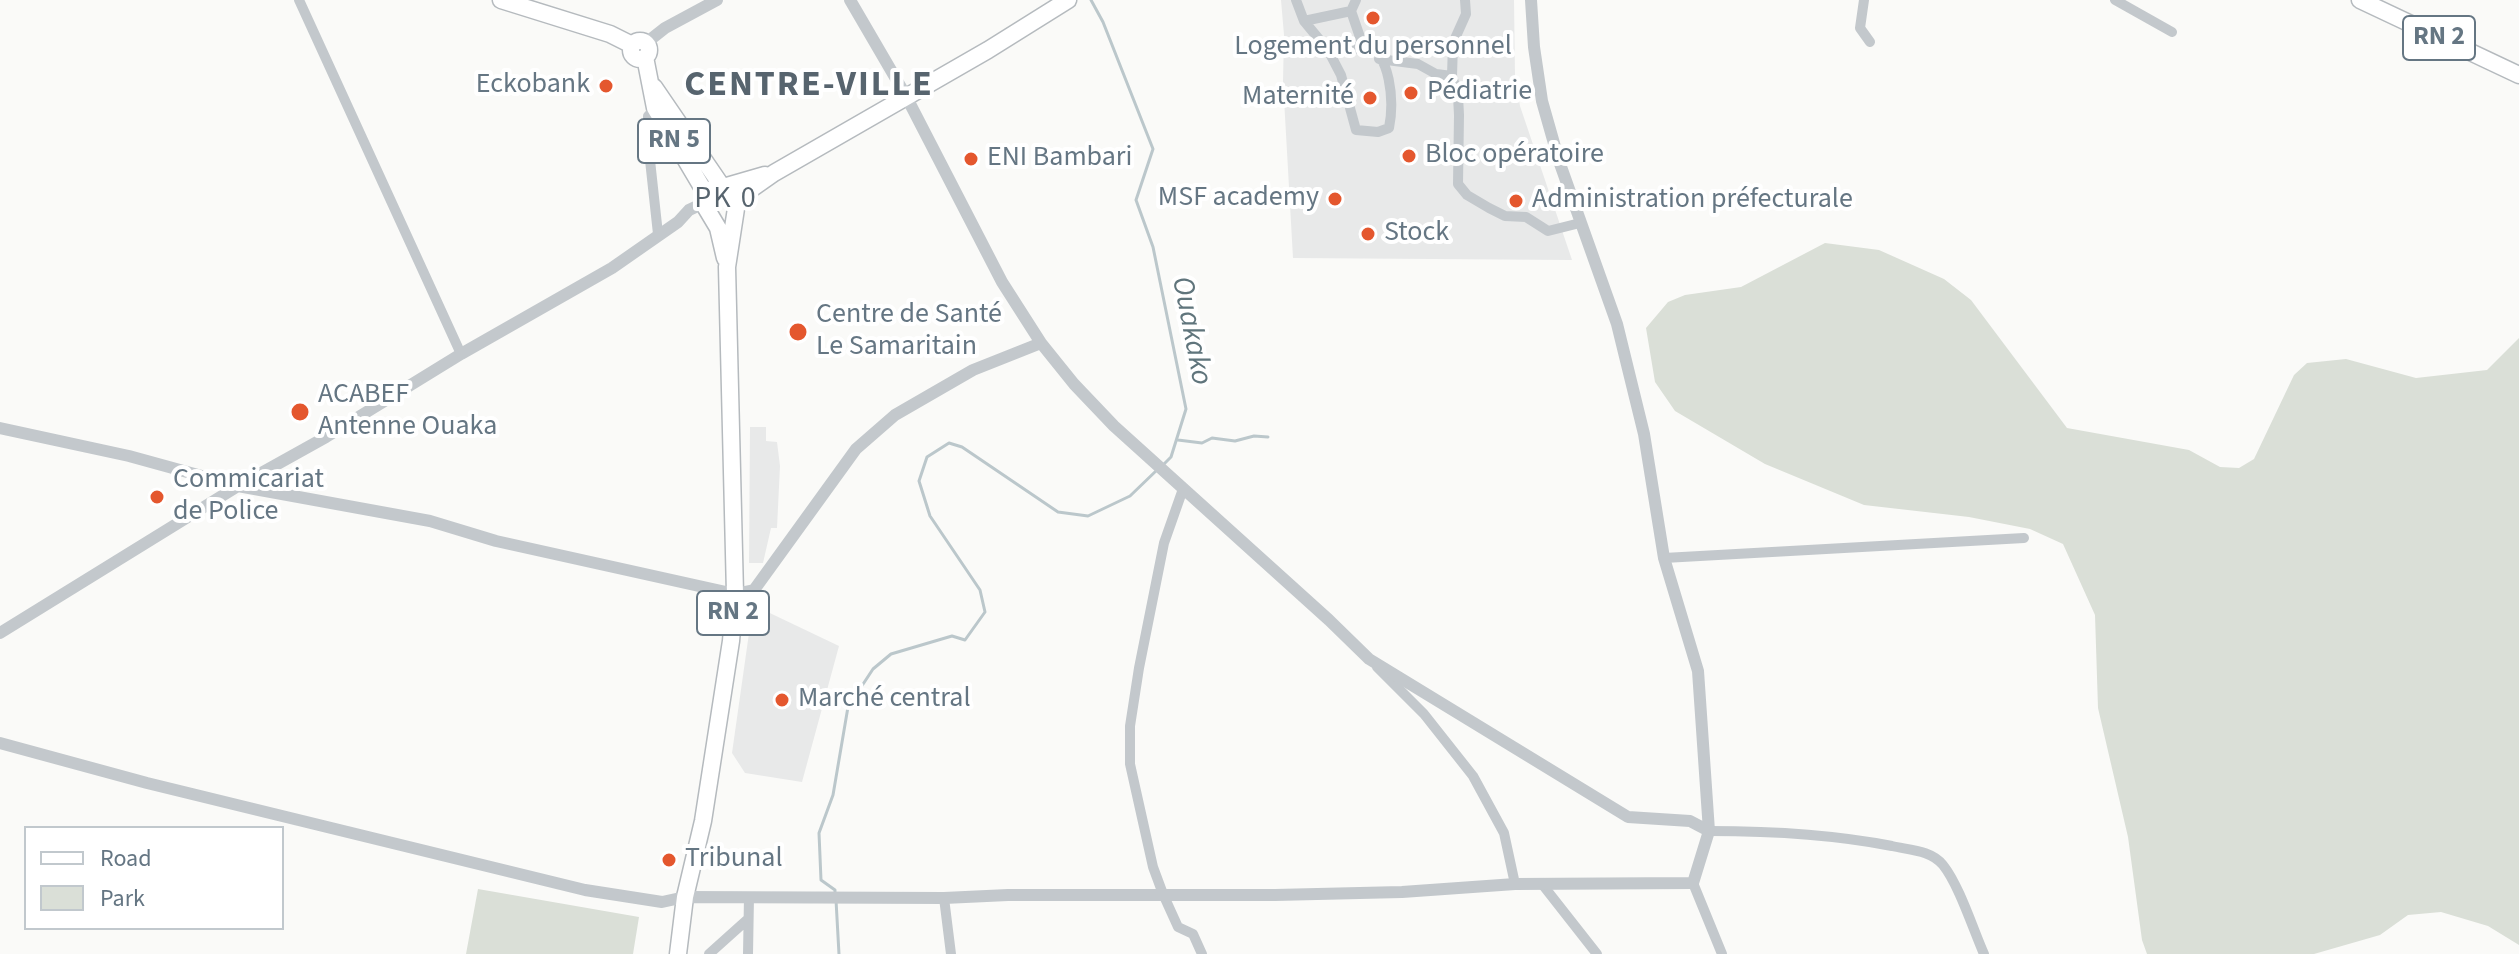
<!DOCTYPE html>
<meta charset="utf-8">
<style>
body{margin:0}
#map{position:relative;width:2519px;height:954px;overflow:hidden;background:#fafaf8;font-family:"Source Sans 3",sans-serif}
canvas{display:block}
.legend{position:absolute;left:24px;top:826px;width:260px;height:104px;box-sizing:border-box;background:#fff;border:2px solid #c1c8cd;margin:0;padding:10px 14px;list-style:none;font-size:24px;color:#657683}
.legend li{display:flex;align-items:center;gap:16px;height:40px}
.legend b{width:40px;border:2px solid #c1c8cd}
</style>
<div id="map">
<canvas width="2519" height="954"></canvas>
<ul class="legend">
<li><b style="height:10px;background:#fff"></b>Road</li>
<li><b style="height:22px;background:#dadfd7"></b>Park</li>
</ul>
</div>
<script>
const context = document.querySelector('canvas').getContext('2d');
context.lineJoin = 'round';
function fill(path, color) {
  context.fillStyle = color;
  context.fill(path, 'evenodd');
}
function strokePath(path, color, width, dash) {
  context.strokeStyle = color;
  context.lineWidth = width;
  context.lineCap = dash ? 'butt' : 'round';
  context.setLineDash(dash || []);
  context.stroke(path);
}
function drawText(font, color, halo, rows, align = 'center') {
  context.font = font + ' "Source Sans 3",sans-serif';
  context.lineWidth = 8;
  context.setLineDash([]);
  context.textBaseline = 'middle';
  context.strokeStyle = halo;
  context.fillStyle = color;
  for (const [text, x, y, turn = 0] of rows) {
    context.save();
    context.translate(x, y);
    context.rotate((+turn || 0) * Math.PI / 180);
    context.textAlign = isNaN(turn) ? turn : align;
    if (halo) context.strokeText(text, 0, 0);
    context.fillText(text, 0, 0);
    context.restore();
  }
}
const built = new Path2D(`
 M1281,0H1514L1515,76L1520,106L1572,260L1293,258L1283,81L1284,35Z
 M750,427H766V441L777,442L780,466L777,528H771L763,563H749Z
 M753,605L839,646L802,782L745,773L732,753Z`);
const green = new Path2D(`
 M1825,243L1879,250L1944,279L1971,300L2067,428L2189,450L2220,467L2239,468L2254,459L2294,375L2307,363L2346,359L2416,378L2487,370L2519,338V945L2488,926L2441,912L2408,915L2380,935L2314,954H2147L2142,940L2128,837L2098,708L2095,615L2063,544L2030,529L1969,517L1864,505L1765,464L1675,411L1655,382L1646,328L1668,302L1685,295L1741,287Z
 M478,889L639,917L633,954H466Z`);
const stream = new Path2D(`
 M1091,0L1103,22L1153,149L1136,200L1153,247L1186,409L1171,457L1163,465
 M1178,440L1202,443L1212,438L1235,441L1254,436L1268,437
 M835,893V890L821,880L819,833L833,795L848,707L873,669L891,654L952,636L965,640L985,612L980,590L930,516L919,481L927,457L949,443L962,447L1058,512L1088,516L1130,496L1157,470
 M836,900L839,954`);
const minor = new Path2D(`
 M299,0L461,354
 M1296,0L1304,21L1328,50L1341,75L1356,130L1378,132L1389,128C1394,103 1392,51 1362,43
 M1864,0L1860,28L1870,42
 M2115,0L2172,32
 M1304,21L1351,11L1356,0
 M1328,50H1353L1362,43L1351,11
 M1379,59L1418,64L1436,74L1452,76L1453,43L1466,14L1465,0
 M1452,76L1458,96L1459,115L1458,184L1467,195L1489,208L1505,216L1526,217L1548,231L1580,223
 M658,234L649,151L648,116L659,105
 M1183,489L1164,543L1139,668L1130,726V764L1153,867L1163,894L1178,927L1193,934L1202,954
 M1664,558L2024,538
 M1377,667L1424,714L1473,776L1504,833L1515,884
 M1709,831C1772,831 1831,834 1892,846C1909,850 1931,850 1943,865C1959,885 1973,929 1984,954
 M1693,883L1722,954
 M1542,884L1597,954
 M944,898L951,954
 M709,954L748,919
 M748,954L749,897`);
const tertiary = new Path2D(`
 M850,0L906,96L1002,282L1041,343L1074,384L1114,426L1329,620L1369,659L1628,817L1690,821L1709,831
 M646,43L665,28L717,0
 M0,428L129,456L238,486L430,521L496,541L735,594L754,590L856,449L895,415L973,370L1041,343
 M0,633L238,486L326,437L461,354L612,268L678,222L689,210L704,203
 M0,743L147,783L585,890L662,902L685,897L944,898L1008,895H1275L1402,892L1515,884L1693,883L1709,831L1698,671L1664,558L1644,434L1617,324L1559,161L1542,101L1534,47L1531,0`);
const primary = new Path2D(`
 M501,0L610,34L632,45
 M2360,0L2519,75
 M631 50a9 9 0 1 1 18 0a9 9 0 1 1-18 0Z
 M645,57L655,108L706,194
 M654,87L721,185
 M737,199L774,173L988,50L1068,0
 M725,258L718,228L706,208V194L716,186H727L765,175
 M678,954L685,897L703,821L731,641L735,594L727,267L737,202L734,191L727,186`);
const markers = [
 [1373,18,8,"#e4572e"],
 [606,86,8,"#e4572e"],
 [1411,93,8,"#e4572e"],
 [1370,98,8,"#e4572e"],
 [1409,156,8,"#e4572e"],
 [971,159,8,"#e4572e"],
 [1335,199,8,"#e4572e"],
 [1516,201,8,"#e4572e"],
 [1368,234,8,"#e4572e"],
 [798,332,10,"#e4572e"],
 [300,412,10,"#e4572e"],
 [157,497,8,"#e4572e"],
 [782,700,8,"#e4572e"],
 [669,860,8,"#e4572e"]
];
const shields = [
 [2439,38,72],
 [674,141,72],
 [733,613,72]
];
const shieldNames = [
 ["RN 2",2439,38],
 ["RN 5",674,141],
 ["RN 2",733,613]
];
const poiNames = [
 ["Logement du personnel",1373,48,"center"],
 ["Eckobank",590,86,"right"],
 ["Pédiatrie",1427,93],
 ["Maternité",1354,98,"right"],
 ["Bloc opératoire",1425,156],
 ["ENI Bambari",987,159],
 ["MSF academy",1319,199,"right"],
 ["Administration préfecturale",1532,201],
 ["Stock",1384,234],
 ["Centre de Santé",816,316],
 ["Le Samaritain",816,348],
 ["ACABEF",318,396],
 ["Antenne Ouaka",318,428],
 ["Commicariat",173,481],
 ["de Police",173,513],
 ["Marché central",798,700],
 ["Tribunal",685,860]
];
const neighbourhoodNames = [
 ["PK 0",726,200]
];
const waterNames = [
 ["Ouakako",1190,331,79]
];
const districtNames = [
 ["CENTRE-VILLE",809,87]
];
fill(built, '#e8e9e9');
fill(green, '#dadfd7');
strokePath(stream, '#bbc7cb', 3);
strokePath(primary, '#b5babe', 19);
strokePath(minor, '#c3c8cc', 10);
strokePath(tertiary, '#c3c8cc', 12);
strokePath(primary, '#fff', 16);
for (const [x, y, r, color] of markers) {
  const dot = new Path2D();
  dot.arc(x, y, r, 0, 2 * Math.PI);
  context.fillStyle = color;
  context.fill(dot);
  strokePath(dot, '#fff', 3);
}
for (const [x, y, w] of shields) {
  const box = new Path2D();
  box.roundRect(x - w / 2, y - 22, w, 44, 6);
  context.fillStyle = '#fff';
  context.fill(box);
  strokePath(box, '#657683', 2);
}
drawText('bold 26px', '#657683', null, shieldNames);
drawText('28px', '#657683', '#fff', poiNames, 'left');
context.letterSpacing = '2px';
drawText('30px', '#57646e', '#fff', neighbourhoodNames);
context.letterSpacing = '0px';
drawText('italic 30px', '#60757c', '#fff', waterNames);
context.letterSpacing = '2px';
drawText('bold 36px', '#57646e', '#fff', districtNames);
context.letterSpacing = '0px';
</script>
